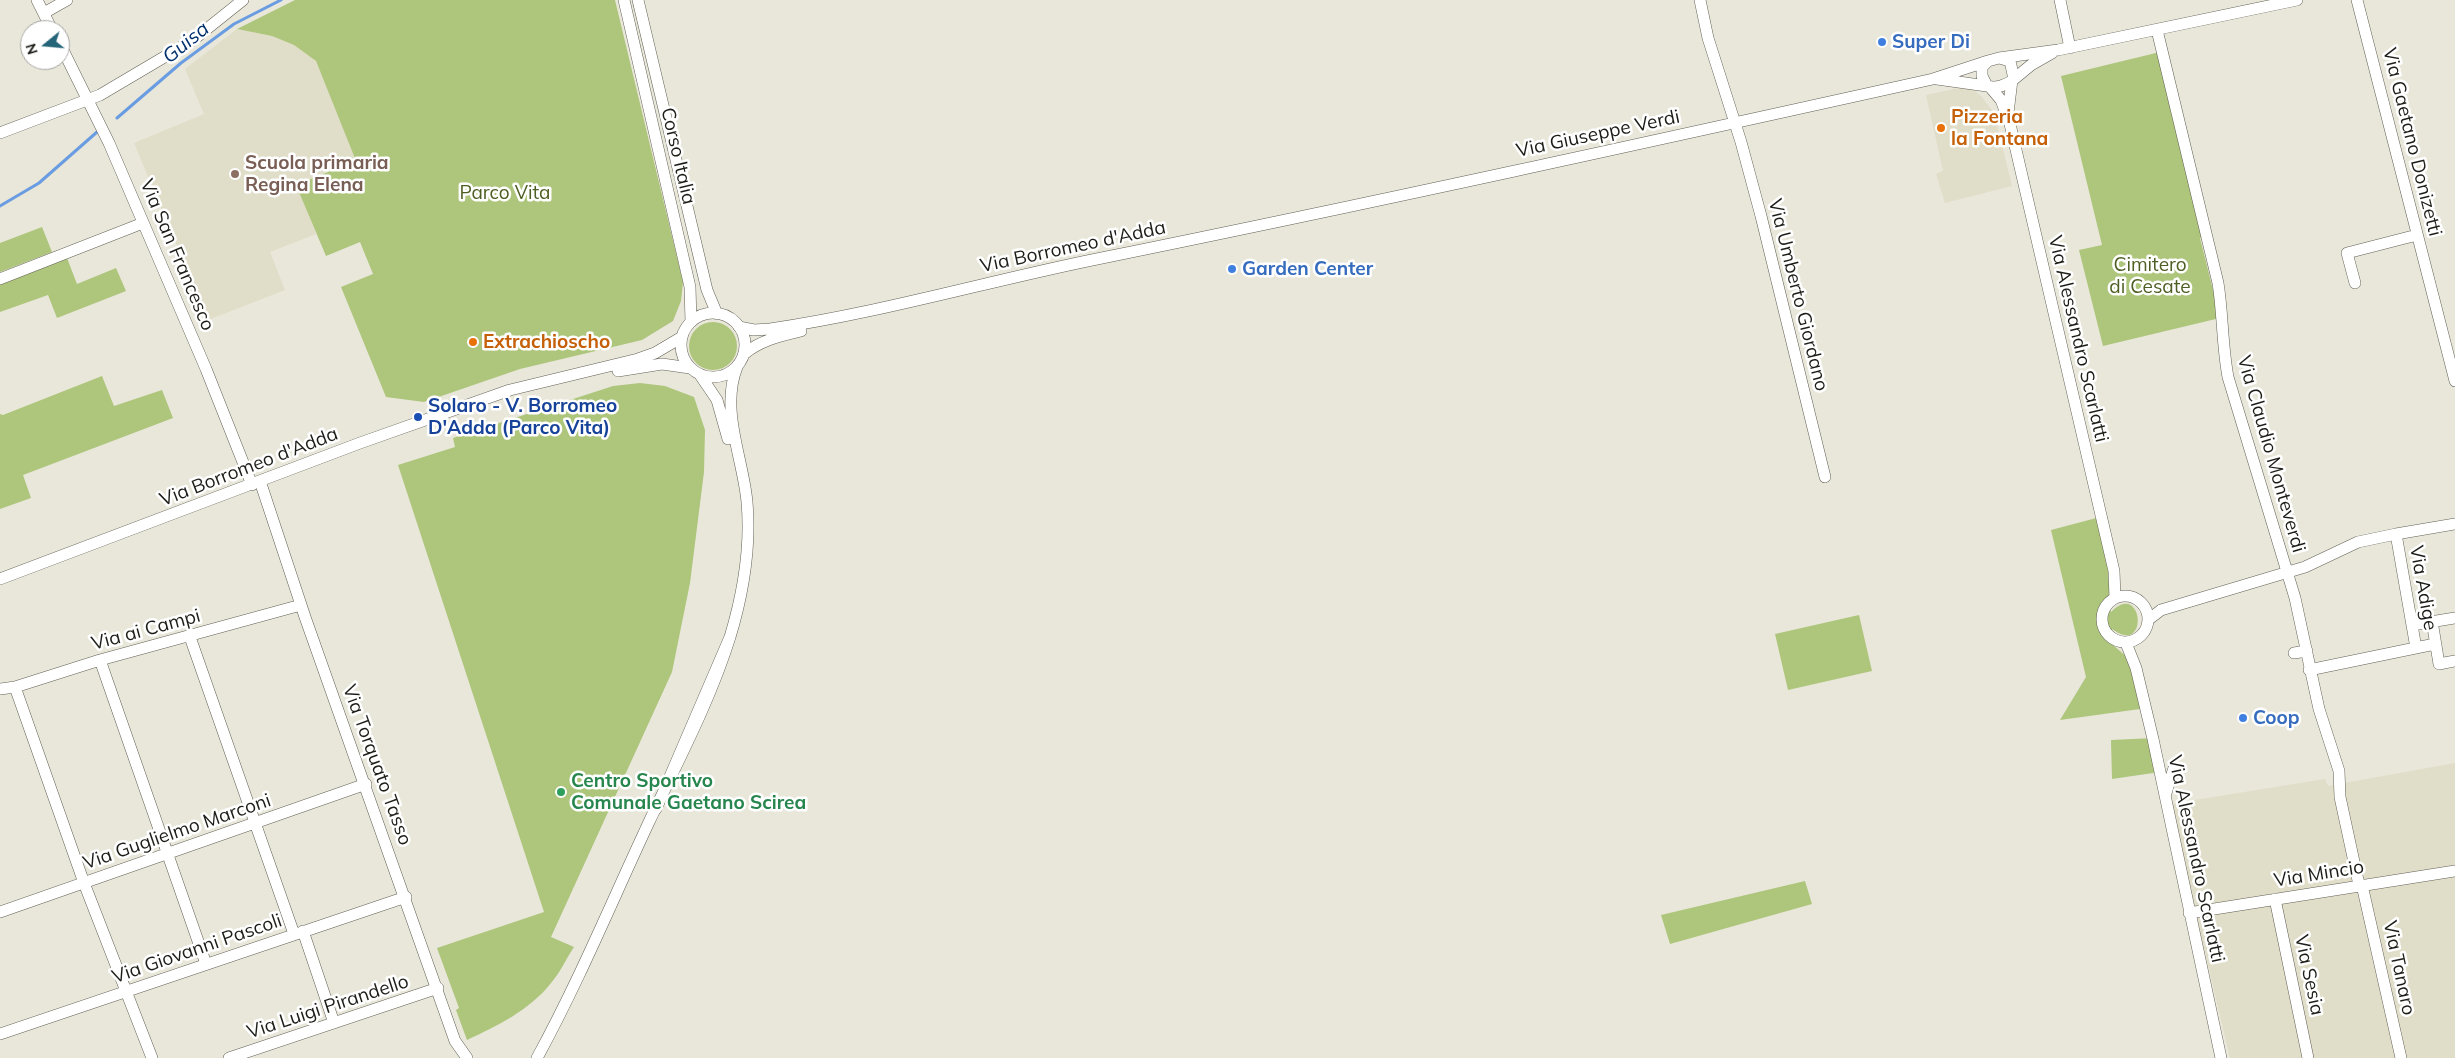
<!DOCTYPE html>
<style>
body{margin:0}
#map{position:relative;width:2455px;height:1058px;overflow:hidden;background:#e9e7da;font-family:Mulish,sans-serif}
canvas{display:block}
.north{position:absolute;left:20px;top:20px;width:50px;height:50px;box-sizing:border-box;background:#fff;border:1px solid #a5a5a3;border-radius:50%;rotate:253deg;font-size:14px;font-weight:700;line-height:20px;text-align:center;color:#1d1d18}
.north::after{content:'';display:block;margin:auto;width:18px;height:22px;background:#25657a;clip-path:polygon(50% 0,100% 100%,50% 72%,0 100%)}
</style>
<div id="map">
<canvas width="2455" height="1058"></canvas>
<div class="north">N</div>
</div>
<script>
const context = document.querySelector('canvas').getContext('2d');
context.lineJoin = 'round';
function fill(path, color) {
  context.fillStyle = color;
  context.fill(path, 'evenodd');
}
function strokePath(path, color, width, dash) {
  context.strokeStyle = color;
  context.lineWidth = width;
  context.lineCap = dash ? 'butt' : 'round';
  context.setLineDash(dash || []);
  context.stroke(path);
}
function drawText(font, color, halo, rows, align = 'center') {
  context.font = font + ' Mulish,sans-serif';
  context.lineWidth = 5;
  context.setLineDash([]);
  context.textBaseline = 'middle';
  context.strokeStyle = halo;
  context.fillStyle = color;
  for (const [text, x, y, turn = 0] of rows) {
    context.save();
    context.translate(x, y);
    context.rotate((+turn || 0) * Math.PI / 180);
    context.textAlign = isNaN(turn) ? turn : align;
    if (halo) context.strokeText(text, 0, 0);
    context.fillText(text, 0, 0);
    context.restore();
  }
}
const built = new Path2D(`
 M237,29L272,36L294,45L316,61L356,161L297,185L316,234L270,252L285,290L208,320L134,143L204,114L185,69Z
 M1959,88L1972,89L1982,97L1994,113L2012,186L1945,203L1936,174L1943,171L1926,95Z
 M2455,763V1058H2230L2170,804L2325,779L2328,786Z`);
const green = new Path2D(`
 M295,0H615L683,282L681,301L673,321L642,340L520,369L424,402L386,397L341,287L373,274L360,242L326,256L296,185L356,161L316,61L294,45L272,36L237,29Z
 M2160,52L2204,237L2200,238L2220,318L2103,346L2079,250L2102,245L2061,76Z
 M42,227L52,252L0,272V243Z
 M67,258L77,284L116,268L126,291L57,318L48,295L0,312V284Z
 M689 346a24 24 0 1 1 48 0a24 24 0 1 1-48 0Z
 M102,376L114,406L162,390L173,418L23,475L31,498L0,509V414L3,415Z
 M640,383L665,386L694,397L705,430L704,472L690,583L672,672L551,937L574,947C566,959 560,973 551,983C530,1010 497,1026 467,1040L456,1010L459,1008L437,948L544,912L398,465L455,447L453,438L613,386Z
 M2104,516L2111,612C2143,579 2150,657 2112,629L2113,645L2128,658L2140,709L2060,720L2086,677L2051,530Z
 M1859,615L1872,671L1788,690L1775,634Z
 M2155,738L2160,772L2112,779L2111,740Z
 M1805,881L1812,904L1670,944L1661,915Z`);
const stream = new Path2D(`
 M117,118L181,63L234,24L281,0
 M0,206L39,183L97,132`);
const minor = new Path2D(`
 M37,0L52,30
 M624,0L690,287L691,322
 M638,0L707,290L717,314
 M1700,0L1708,38L1741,142L1761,216L1825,477
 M2060,0L2070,48
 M2357,0L2455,381
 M44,13L67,0
 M2157,30L2218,283C2223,314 2222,345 2228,377L2295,598L2319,709L2339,771L2340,797L2359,885
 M60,44L109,143L206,369L252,485
 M1999,58L2010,61L2014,79C2007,85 1996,89 1987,86L1982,76V67L1988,61L1999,58L2058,50L2297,0
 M1937,79L1987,86
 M2014,79L2031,65L2052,53
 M1990,87L2001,100L2010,124L2114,571L2115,598
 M2008,113L2012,80
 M0,133L100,95L193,40L243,0
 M0,279L143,223
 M2355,283L2347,253L2417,235
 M681 345a32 32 0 1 1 64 0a32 32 0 1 1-64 0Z
 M739,327L754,330L770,329C879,313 985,282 1092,260C1373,203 1653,141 1933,79L1988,61
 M744,354C761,340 780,336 801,331
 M618,371L662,364L690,368
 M700,375L717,400L728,439
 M260,481L305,617L455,1041L467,1058
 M0,579L360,443L510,390L638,359L655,353L682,337
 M2102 619a23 23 0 1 1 46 0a23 23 0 1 1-46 0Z
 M2148,620L2161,610L2305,567L2358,542L2396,534
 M2432,621L2439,664L2455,661
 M2412,625L2455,618
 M190,637L294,934
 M730,637C743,594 751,547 747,502C743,458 720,410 737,367
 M2126,643L2136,668L2153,739L2221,1058
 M2416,648L2396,534L2455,524
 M2294,653L2307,651
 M100,660L206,964
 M2309,670L2435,644
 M15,687L84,883L152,1058
 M0,689L15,687L100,660L301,605
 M2165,796L2174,768
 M2362,885L2401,1058
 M2275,899L2308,1058
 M0,912L366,784
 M2189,913L2455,871
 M303,931L334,1023
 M0,1034L406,897
 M229,1058L438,988
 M537,1058C579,981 612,901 649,822C678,761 710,701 730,637L656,809`);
const markers = [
 [1882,42,5,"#3f7fe0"],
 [1941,128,5,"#e8710a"],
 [235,174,5,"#8d6e63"],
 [1232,269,5,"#3f7fe0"],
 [473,342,5,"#e8710a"],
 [418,417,5,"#1a4fb4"],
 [2243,718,5,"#3f7fe0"],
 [561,792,5,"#2e9e5b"]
];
const shopNames = [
 ["Super Di",1892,42],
 ["Garden Center",1242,269],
 ["Coop",2253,718]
];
const foodNames = [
 ["Pizzeria",1951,117],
 ["la Fontana",1951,139],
 ["Extrachioscho",483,342]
];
const streetNames = [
 ["Via Giuseppe Verdi",1598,134,-12],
 ["Via Gaetano Donizetti",2412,142,76],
 ["Corso Italia",678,156,77],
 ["Via Borromeo d'Adda",1073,247,-12],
 ["Via San Francesco",177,255,67],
 ["Via Umberto Giordano",1798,295,76],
 ["Via Alessandro Scarlatti",2078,339,77],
 ["Via Claudio Monteverdi",2271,454,74],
 ["Via Borromeo d'Adda",249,467,-21],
 ["Via Adige",2423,588,80],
 ["Via ai Campi",146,630,-15],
 ["Via Torquato Tasso",377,765,70],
 ["Via Guglielmo Marconi",177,832,-19],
 ["Via Alessandro Scarlatti",2196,859,78],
 ["Via Mincio",2319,874,-9],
 ["Via Giovanni Pascoli",197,949,-19],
 ["Via Tanaro",2399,968,78],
 ["Via Sesia",2309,975,78],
 ["Via Luigi Pirandello",328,1007,-18]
];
const educationNames = [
 ["Scuola primaria",245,163],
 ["Regina Elena",245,185]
];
const parkNames = [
 ["Parco Vita",505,193],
 ["Cimitero",2150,265],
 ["di Cesate",2150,287]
];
const transitNames = [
 ["Solaro - V. Borromeo",428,406],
 ["D'Adda (Parco Vita)",428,428]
];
const leisureNames = [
 ["Centro Sportivo",571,781],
 ["Comunale Gaetano Scirea",571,803]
];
const waterNames = [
 ["Guisa",186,43,-39]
];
fill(built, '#e0ddc8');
fill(green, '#aec57c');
strokePath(stream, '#6a9ce1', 3);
strokePath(minor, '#626055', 12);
strokePath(minor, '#fff', 11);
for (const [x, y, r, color] of markers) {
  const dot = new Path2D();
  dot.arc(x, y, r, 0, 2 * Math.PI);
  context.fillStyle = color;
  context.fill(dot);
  strokePath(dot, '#fff', 2);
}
drawText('bold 19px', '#366cbe', '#fff', shopNames, 'left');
drawText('bold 19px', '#c56008', '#fff', foodNames, 'left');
drawText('19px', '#1d1d18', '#fff', streetNames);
drawText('bold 19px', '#785e54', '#fff', educationNames, 'left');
drawText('19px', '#4e5f23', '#fff', parkNames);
drawText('bold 19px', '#164399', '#fff', transitNames, 'left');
drawText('bold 19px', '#27864d', '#fff', leisureNames, 'left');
drawText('italic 20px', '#00306d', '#fff', waterNames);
</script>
